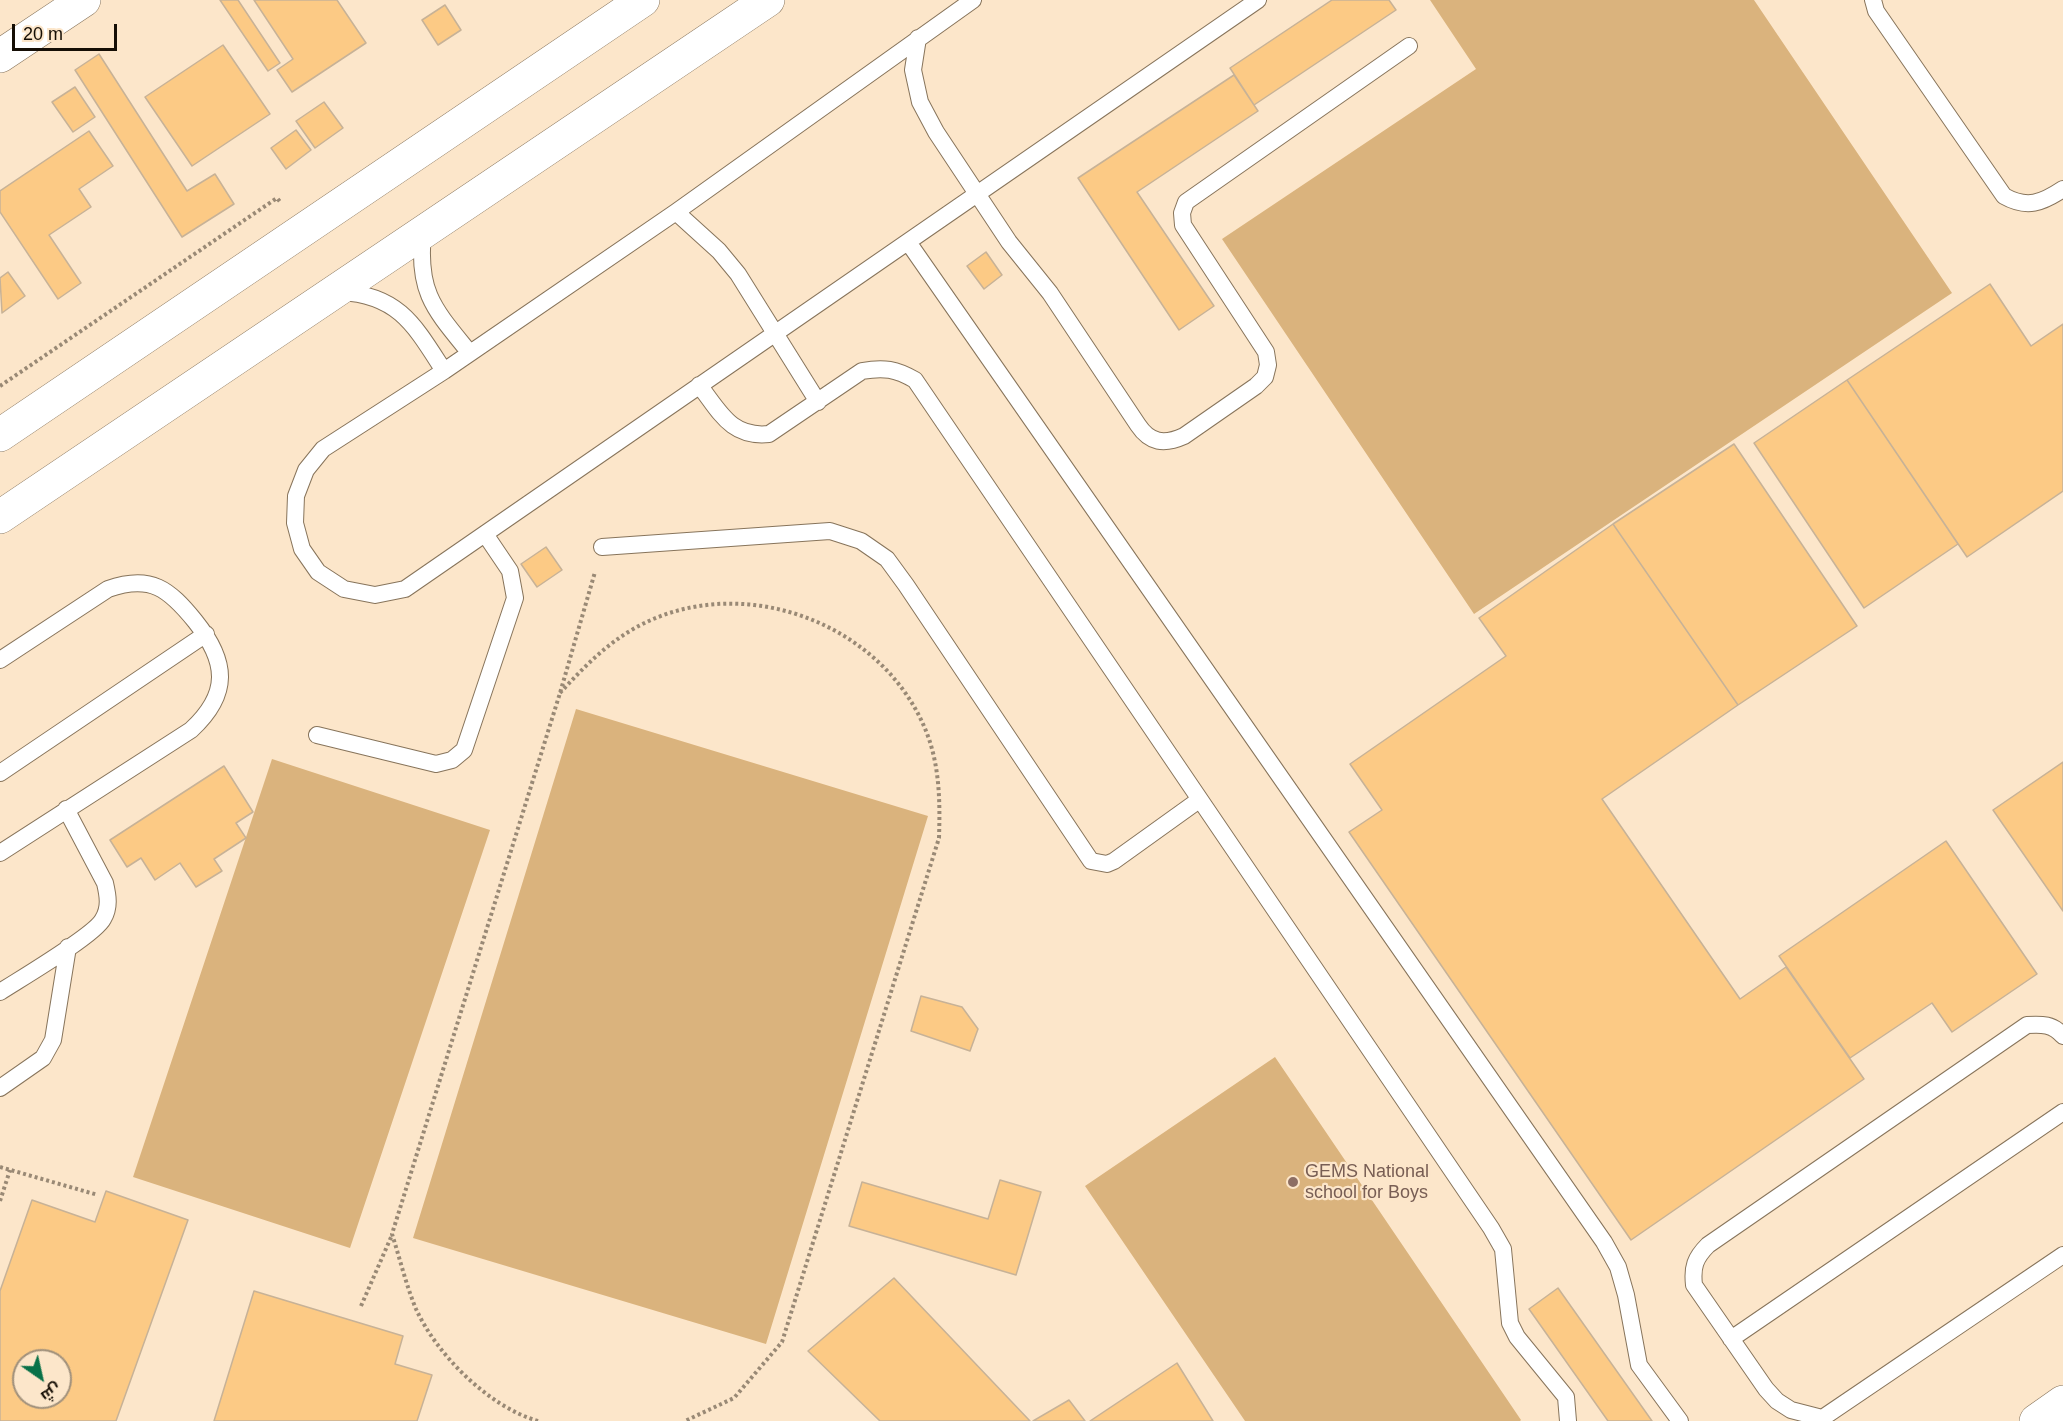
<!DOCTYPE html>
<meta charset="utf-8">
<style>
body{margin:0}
#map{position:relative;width:2063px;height:1421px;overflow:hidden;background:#fce6ca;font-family:Arial,Cairo,sans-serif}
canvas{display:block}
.north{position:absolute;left:12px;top:1349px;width:60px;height:60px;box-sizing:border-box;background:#fce6ca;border:2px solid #a0907b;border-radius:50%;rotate:146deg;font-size:16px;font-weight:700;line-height:24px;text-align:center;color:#150e05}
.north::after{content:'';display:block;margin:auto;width:21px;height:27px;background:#0a7148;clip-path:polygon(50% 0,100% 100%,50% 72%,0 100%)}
.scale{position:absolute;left:12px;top:24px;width:105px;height:27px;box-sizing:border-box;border:3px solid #150e05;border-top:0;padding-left:8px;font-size:18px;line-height:21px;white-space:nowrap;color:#150e05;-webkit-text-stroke:4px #fce6ca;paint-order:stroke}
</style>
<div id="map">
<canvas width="2063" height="1421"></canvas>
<div class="north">ش</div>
<div class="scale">20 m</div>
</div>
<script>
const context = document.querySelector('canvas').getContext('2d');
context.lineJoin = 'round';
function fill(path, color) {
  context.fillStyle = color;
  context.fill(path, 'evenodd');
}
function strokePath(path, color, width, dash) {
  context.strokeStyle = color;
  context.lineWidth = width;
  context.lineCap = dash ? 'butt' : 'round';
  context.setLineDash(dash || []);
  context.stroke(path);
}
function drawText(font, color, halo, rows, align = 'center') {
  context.font = font + ' Arial,sans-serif';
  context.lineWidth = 4.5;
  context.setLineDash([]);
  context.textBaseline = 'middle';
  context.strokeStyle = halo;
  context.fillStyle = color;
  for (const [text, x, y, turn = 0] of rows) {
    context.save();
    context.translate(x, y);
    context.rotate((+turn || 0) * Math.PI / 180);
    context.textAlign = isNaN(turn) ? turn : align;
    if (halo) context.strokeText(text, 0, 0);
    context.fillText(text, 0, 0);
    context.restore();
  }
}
const green = new Path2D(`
 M1430,0H1754L1952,293L1474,614L1222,239L1476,69Z
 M576,709L928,816L766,1344L413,1238Z
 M272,759L490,830L350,1248L133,1177Z
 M1275,1057L1521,1420L1520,1421H1245L1085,1186Z`);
const building = new Path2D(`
 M220,0H238L280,63L268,71Z
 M254,0H337L366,43L292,92L277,70L293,59Z
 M1332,0H1389L1396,10L1254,105L1230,68Z
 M445,5L461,30L438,45L422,20Z
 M223,45L270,114L192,166L145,97Z
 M99,54L187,191L215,174L234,204L182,237L75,70Z
 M1234,75L1258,111L1137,192L1214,306L1179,330L1078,178Z
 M75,87L95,117L73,132L52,102Z
 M324,102L343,128L315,148L296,121Z
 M296,130L311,150L286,169L271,148Z
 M89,131L113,166L79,189L91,207L49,235L81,283L58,299L0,212V191Z
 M986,252L1002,275L984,289L967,266Z
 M8,272L25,296L2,313L0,278Z
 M1990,284L2031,346L2063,324V491L1967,557L1847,380Z
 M1847,380L1958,544L1864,608L1754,443Z
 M1734,444L1857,626L1738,705L1613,524Z
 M1613,524L1738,705L1602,799L1740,999L1786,967L1864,1079L1631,1240L1349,832L1382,810L1350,764L1506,656L1479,618Z
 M546,547L562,570L537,587L521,564Z
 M2063,762V911L1993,810Z
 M224,766L253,812L236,823L246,838L214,859L222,871L196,887L180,863L155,880L141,858L127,867L110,840Z
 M1946,841L2037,974L1952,1032L1932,1003L1850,1058L1779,956Z
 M921,996L962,1007L978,1029L970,1051L911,1031Z
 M1000,1180L1041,1192L1016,1275L849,1226L862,1182L988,1219Z
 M106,1191L188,1220L116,1421H0V1291L32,1200L95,1222ZM24,1361H60V1397H24Z
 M894,1278L1030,1421H880L808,1351Z
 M1558,1288L1652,1421H1608L1529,1309Z
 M254,1291L403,1336L395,1364L432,1375L417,1421H214Z
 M1177,1363L1213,1421H1090Z
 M1069,1400L1085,1421H1033Z`);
const path = new Path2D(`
 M0,386L277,198L281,203
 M560,693C583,668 605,645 635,628C742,568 889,624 929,739C940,772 940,805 939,838L782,1342L734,1398L685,1421
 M0,1167L98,1195
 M0,1201L10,1170
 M361,1306L392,1235
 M538,1421C489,1407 437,1355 416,1309C406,1285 400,1259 392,1234L560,693L595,572`);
const service = new Path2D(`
 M973,0L676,212L444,371L323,449L306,470L296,496L295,523L302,549L318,572L344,589L375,595L405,589L1258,0
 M1873,0L1876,11L2004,196C2027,209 2042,203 2063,189
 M918,38L913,70L920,102L936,132L1009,242L1050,293L1138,425C1150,443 1164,445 1184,436L1256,386L1265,377L1268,365L1266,352L1183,225L1182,213L1186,202L1409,46
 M676,212L719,251L738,274L818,402
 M423,233C417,292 434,309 469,352
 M908,242L1604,1242L1618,1267L1626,1295L1639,1365L1680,1421
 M341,292C399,295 415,326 444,371
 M699,385C720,412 731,438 769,434L862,371C884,367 896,369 915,380L1491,1228L1503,1249L1510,1323L1517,1337L1566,1397L1568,1421
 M602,547L830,531L861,541L887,559L906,585L1091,861L1107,864L1114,861L1199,800
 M0,660L108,589C151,574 169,589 195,621C228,662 230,694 191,730L0,853
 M317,735L436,764L452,760L464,750L515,598L510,571L485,534
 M0,773L206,634
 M0,992C20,979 95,935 103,919C110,907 108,896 105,883L66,809
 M0,1088L43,1058L53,1040L68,947
 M1731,1339L2063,1112
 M1822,1418L1791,1410L1777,1401L1766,1389L1694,1285C1692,1267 1695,1258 1708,1245L2027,1025C2042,1024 2053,1024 2063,1036
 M1818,1421L2063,1255`);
const minor = new Path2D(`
 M0,56L84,0
 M0,435L643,0
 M0,517L768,0`);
const secondary = new Path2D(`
 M2036,1421L2063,1402`);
const markers = [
 [1293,1182,6,"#8d6e63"]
];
const educationNames = [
 ["GEMS National",1305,1172],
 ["school for Boys",1305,1193]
];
fill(green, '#dab37d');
fill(building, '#fcca85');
strokePath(building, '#c7b297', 1.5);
strokePath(service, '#87745b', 18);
strokePath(minor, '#87745b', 34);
strokePath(secondary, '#87745b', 34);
strokePath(path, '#998975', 4, [3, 3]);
strokePath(service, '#fff', 16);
strokePath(minor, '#fff', 33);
strokePath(secondary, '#fff', 33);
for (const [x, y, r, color] of markers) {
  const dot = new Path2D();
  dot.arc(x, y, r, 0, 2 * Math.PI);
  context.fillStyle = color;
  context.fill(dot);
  strokePath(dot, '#fce6ca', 2);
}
drawText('18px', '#785e54', '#fce6ca', educationNames, 'left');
</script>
